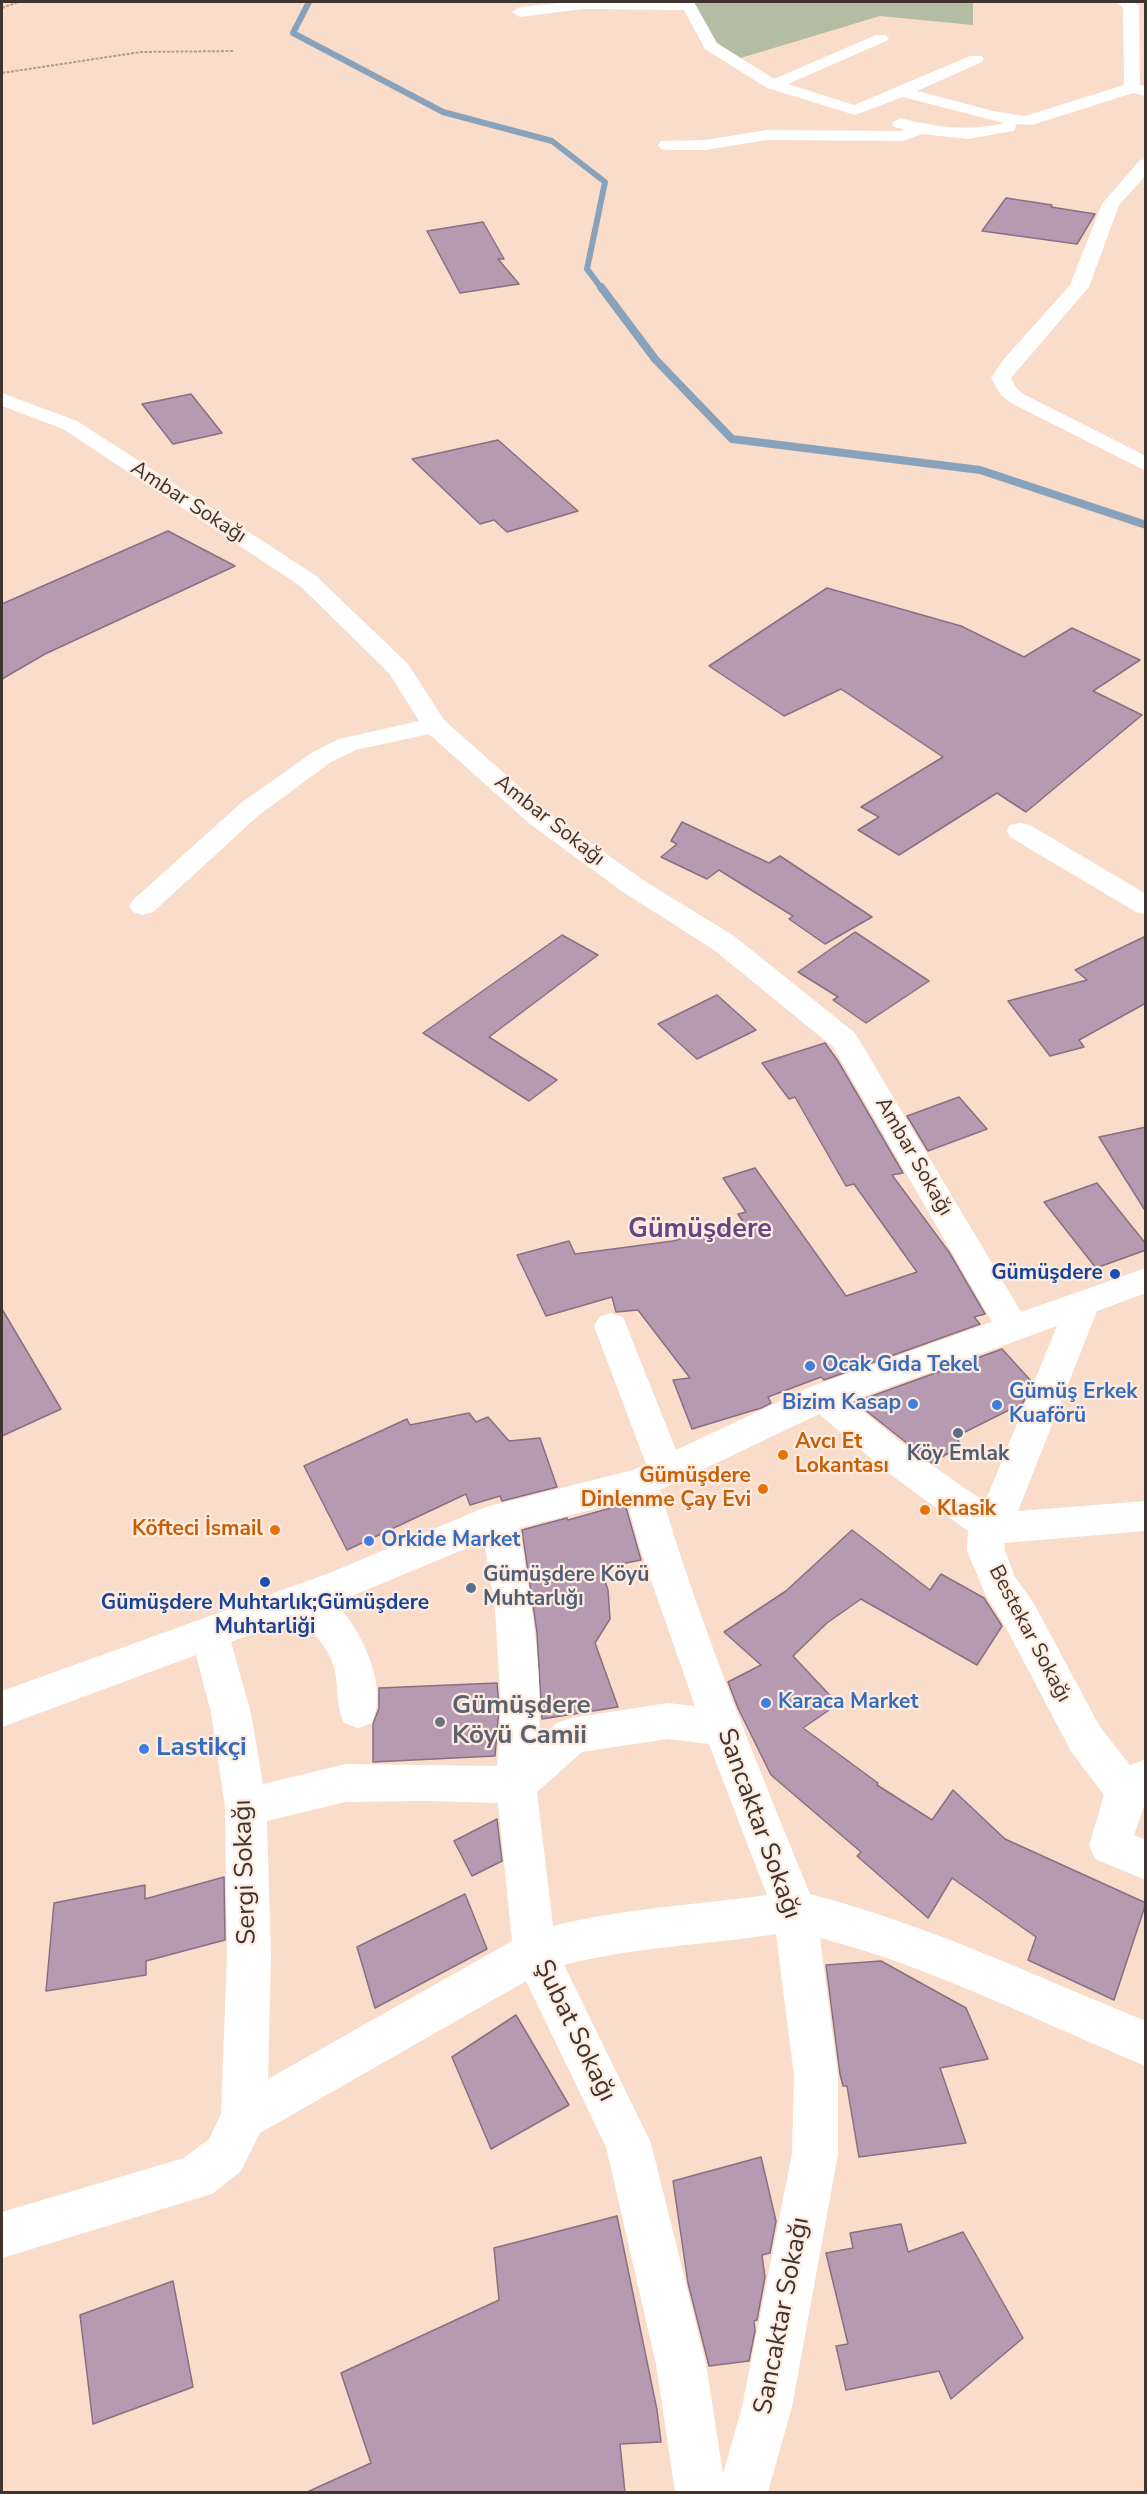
<!DOCTYPE html>
<meta charset="utf-8">
<style>
body{margin:0}
#map{position:relative;width:1147px;height:2494px;overflow:hidden;background:#f9dcca;font-family:"Nunito Sans",sans-serif}
canvas{display:block}
.frame{position:absolute;inset:0;border:3px solid #40352e;pointer-events:none}
</style>
<div id="map">
<canvas width="1147" height="2494"></canvas>
<div class="frame"></div>
</div>
<script>
const context = document.querySelector('canvas').getContext('2d');
context.lineJoin = 'round';
function fill(path, color) {
  context.fillStyle = color;
  context.fill(path, 'evenodd');
}
function strokePath(path, color, width, dash) {
  context.strokeStyle = color;
  context.lineWidth = width;
  context.lineCap = dash ? 'butt' : 'round';
  context.setLineDash(dash || []);
  context.stroke(path);
}
function drawText(font, color, halo, rows, align = 'center') {
  context.font = font + ' "Nunito Sans",sans-serif';
  context.lineWidth = 4.5;
  context.setLineDash([]);
  context.textBaseline = 'middle';
  context.strokeStyle = halo;
  context.fillStyle = color;
  for (const [text, x, y, turn = 0] of rows) {
    context.save();
    context.translate(x, y);
    context.rotate((+turn || 0) * Math.PI / 180);
    context.textAlign = isNaN(turn) ? turn : align;
    if (halo) context.strokeText(text, 0, 0);
    context.fillText(text, 0, 0);
    context.restore();
  }
}
const green = new Path2D(`
 M678,2H973V25L880,16L734,60L697,25Z`);
const streamFar1 = new Path2D(`
 M309,2L293,33L443,112L552,141L605,182L587,269L602,289`);
const stream = new Path2D(`
 M601,287L655,359L732,439L980,470L1146,525`);
const building = new Path2D(`
 M1006,198L1052,205L1051,207L1095,214L1077,244L982,231Z
 M483,222L504,259H498L519,284L460,293L427,231Z
 M191,394L222,433L173,444L142,404Z
 M498,440L578,511L507,532L494,520L480,524L412,459Z
 M168,531L235,566L45,654L2,679V604Z
 M827,588L961,626L1024,657L1072,628L1140,660L1093,691L1142,715L1026,812L997,793L899,855L858,830L879,817L861,807L943,757L841,689L784,716L709,666Z
 M682,822L769,863L780,856L872,917L825,944L789,919L793,916L719,870L707,879L661,857L677,844L671,841Z
 M855,932L929,981L866,1023L833,1000L838,997L798,972Z
 M562,935L598,955L489,1037L557,1080L529,1101L423,1033Z
 M1146,936V1003L1079,1040L1084,1047L1050,1056L1008,1001L1087,980L1075,970Z
 M717,995L756,1030L697,1059L658,1024Z
 M825,1043L838,1061L903,1173L892,1175L949,1252L985,1314L974,1317L980,1324L824,1380L821,1377L768,1397L771,1403L761,1408L692,1429L673,1380L690,1378L638,1310L616,1312L612,1297L546,1316L517,1255L569,1241L575,1254L673,1241L743,1222L738,1214L746,1212L723,1178L755,1168L846,1296L917,1272L854,1184L846,1186L795,1097L789,1099L762,1063Z
 M959,1097L987,1129L928,1151L907,1116Z
 M1146,1127V1212L1099,1137Z
 M1097,1183L1146,1244V1250L1096,1268L1044,1202Z
 M2,1309L61,1409L2,1436Z
 M1002,1349L1032,1382L1023,1403L955,1437L962,1445L932,1463L855,1402Z
 M469,1413L476,1422L488,1417L509,1441L540,1438L557,1487L502,1501L500,1496L470,1505L466,1494L347,1550L304,1466L407,1419L410,1425Z
 M625,1504L641,1560L601,1568L608,1590L610,1619L595,1643L618,1707L542,1719L537,1633L522,1530L567,1518L568,1520Z
 M852,1530L930,1590L941,1574L984,1598L1002,1626L977,1665L861,1599L827,1623L793,1656L838,1704L803,1728L878,1783L877,1785L932,1820L953,1790L1005,1839L1146,1903L1114,2000L1028,1960L1036,1937L952,1878L928,1918L857,1856L861,1852L771,1775L738,1708L728,1682L761,1665L724,1632L786,1591Z
 M497,1683L499,1708L495,1756L373,1762V1724L379,1708V1688Z
 M497,1819L502,1861L472,1876L454,1841Z
 M224,1877L225,1940L146,1961V1975L46,1991L54,1903L145,1885V1899Z
 M465,1894L487,1949L375,2008L357,1947Z
 M881,1961L966,2008L988,2059L940,2068L966,2143L859,2157L847,2086H843L840,2074L826,1965Z
 M516,2015L569,2105L491,2149L452,2057Z
 M761,2157L776,2221L770,2253L762,2255L765,2277L757,2320L754,2321L755,2331L749,2361L709,2366L688,2283L673,2181Z
 M617,2216L657,2410L661,2442L620,2444L625,2493H305L371,2463L341,2373L499,2300L494,2248Z
 M901,2224L908,2252L963,2232L1023,2338L951,2399L939,2371L846,2390L836,2346L848,2344L826,2253L853,2248L850,2233Z
 M173,2281L193,2387L93,2424L80,2315Z`);
const path = new Path2D(`
 M2,8L18,2
 M2,73L141,52L234,51`);
const minor = new Path2D(`
 M568,2H694L717,43L774,79L876,35H886L889,38L886,41L788,84L854,105L970,56H982L984,59L982,62L917,91L993,111L1025,116L1124,85L1123,8L1117,2H1134L1139,6L1140,85L1146,86V96L1133,93L1032,125L1015,124L1016,127L1014,131L968,139L922,134L903,141L767,140L705,150H667L661,149L658,145L661,141L705,140L767,130L900,131L904,129L894,127L892,123L900,118C935,127 968,132 1004,123L903,97L855,115L767,88L705,49L684,10L583,9L520,17L512,12L520,7Z
 M1146,159V175L1119,205L1089,287L1011,378L1016,388L1025,395L1146,456V471L1011,403L1001,395L991,378L1004,359L1070,285L1102,204L1140,160Z
 M2,393L77,421L315,575L408,664L444,720L548,812L643,880L734,936L855,1033L1021,1312L1146,1268V1293L1097,1311L1018,1511L1146,1501V1531L1004,1543L1005,1551L1015,1577L1033,1602L1100,1727L1130,1765L1146,1759V1801L1134,1835L1146,1840V1880L1095,1859L1089,1845L1104,1795L1072,1753L1005,1626L986,1596L967,1551L968,1531L887,1472L819,1414L660,1490C701,1628 756,1761 810,1894C926,1924 1035,1976 1146,2021V2066C1038,2022 933,1967 820,1938L838,2076V2154L792,2407L768,2492H675L656,2364L606,2147L526,1981L260,2133L241,2171L212,2194L2,2258V2212L184,2158L209,2139L221,2114L227,1954L225,1807L211,1713L196,1655L2,1727V1691L332,1572L486,1507L633,1470L646,1464L594,1326L599,1317L611,1313L623,1317L676,1450L810,1387L992,1322L833,1047L714,950L623,892L530,824L429,734L356,750L331,762L259,815L153,912L143,915L133,912L129,906L133,900L241,803L313,752L339,739L419,721L389,673L299,585L63,429L2,406ZM1057,1326L985,1502L913,1452L851,1401ZM627,1501L639,1546L695,1706L668,1703L571,1718L557,1723L539,1739C543,1668 531,1598 519,1528ZM484,1541L495,1609L501,1708L497,1766L346,1764L263,1784L251,1713L231,1642L298,1617C312,1631 328,1647 334,1667C339,1686 335,1704 344,1723L358,1728L372,1723C389,1686 361,1629 335,1603ZM668,1739L709,1744L767,1895C696,1905 624,1908 553,1926L537,1792L582,1752ZM427,1801L498,1803L512,1941L268,2079L271,1954L267,1821L346,1802ZM776,1934L794,2076L792,2154L742,2407L723,2474L706,2364L651,2143L564,1965C633,1947 706,1945 776,1934Z
 M1020,823L1030,825L1146,894V915L1136,912L1010,837L1007,831L1010,825Z`);
const markers = [
 [1115,1274,6,"#1a4fb4"],
 [810,1366,6,"#3f7fe0"],
 [913,1404,6,"#3f7fe0"],
 [997,1405,6,"#3f7fe0"],
 [958,1433,6,"#5c6f8a"],
 [783,1455,6,"#e8710a"],
 [763,1489,6,"#e8710a"],
 [925,1510,6,"#e8710a"],
 [275,1530,6,"#e8710a"],
 [369,1541,6,"#3f7fe0"],
 [265,1582,6,"#1a4fb4"],
 [471,1588,6,"#5c6f8a"],
 [766,1703,6,"#3f7fe0"],
 [440,1722,6,"#6b7280"],
 [144,1749,6,"#3f7fe0"]
];
const streetNames = [
 ["Ambar Sokağı",188,503,33],
 ["Ambar Sokağı",549,821,38],
 ["Ambar Sokağı",913,1157,60],
 ["Bestekar Sokağı",1029,1634,62]
];
const transitNames = [
 ["Gümüşdere",1103,1274],
 ["Gümüşdere Muhtarlık;Gümüşdere",265,1604,"center"],
 ["Muhtarliği",265,1628,"center"]
];
const shopNames = [
 ["Ocak Gıda Tekel",822,1366],
 ["Gümüş Erkek",1009,1393],
 ["Kuaförü",1009,1417],
 ["Bizim Kasap",901,1404,"right"],
 ["Orkide Market",381,1541],
 ["Karaca Market",778,1703]
];
const foodNames = [
 ["Avcı Et",795,1443],
 ["Lokantası",795,1467],
 ["Gümüşdere",751,1477,"right"],
 ["Dinlenme Çay Evi",751,1501,"right"],
 ["Klasik",937,1510],
 ["Köfteci İsmail",263,1530,"right"]
];
const serviceNames = [
 ["Köy Emlak",958,1455],
 ["Gümüşdere Köyü",483,1576,"left"],
 ["Muhtarlığı",483,1600,"left"]
];
const nearWorshipnames = [
 ["Gümüşdere",452,1707],
 ["Köyü Camii",452,1737]
];
const nearShopnames = [
 ["Lastikçi",156,1749]
];
const nearStreetnames = [
 ["Sancaktar Sokağı",758,1824,70],
 ["Sergi Sokağı",246,1872,-92],
 ["Şubat Sokağı",574,2031,64],
 ["Sancaktar Sokağı",783,2316,-79]
];
const districtNames = [
 ["Gümüşdere",700,1230]
];
fill(green, '#b3bda4');
strokePath(streamFar1, '#87a2ba', 6);
strokePath(stream, '#87a2ba', 8);
fill(building, '#b69ab1');
strokePath(building, '#877083', 1.5);
strokePath(path, '#b39d8f', 2, [3, 1.5]);
fill(minor, '#fff');
for (const [x, y, r, color] of markers) {
  const dot = new Path2D();
  dot.arc(x, y, r, 0, 2 * Math.PI);
  context.fillStyle = color;
  context.fill(dot);
  strokePath(dot, '#feece1', 2);
}
drawText('21px', '#40352e', '#feece1', streetNames);
drawText('bold 21px', '#164399', '#feece1', transitNames, 'right');
drawText('bold 21px', '#366cbe', '#feece1', shopNames, 'left');
drawText('bold 21px', '#c56008', '#feece1', foodNames, 'left');
drawText('bold 21px', '#4e5e75', '#feece1', serviceNames);
drawText('bold 26px', '#5b616d', '#feece1', nearWorshipnames, 'left');
drawText('bold 26px', '#366cbe', '#feece1', nearShopnames, 'left');
drawText('26px', '#40352e', '#feece1', nearStreetnames);
drawText('bold 27px', '#634683', '#feece1', districtNames);
</script>
